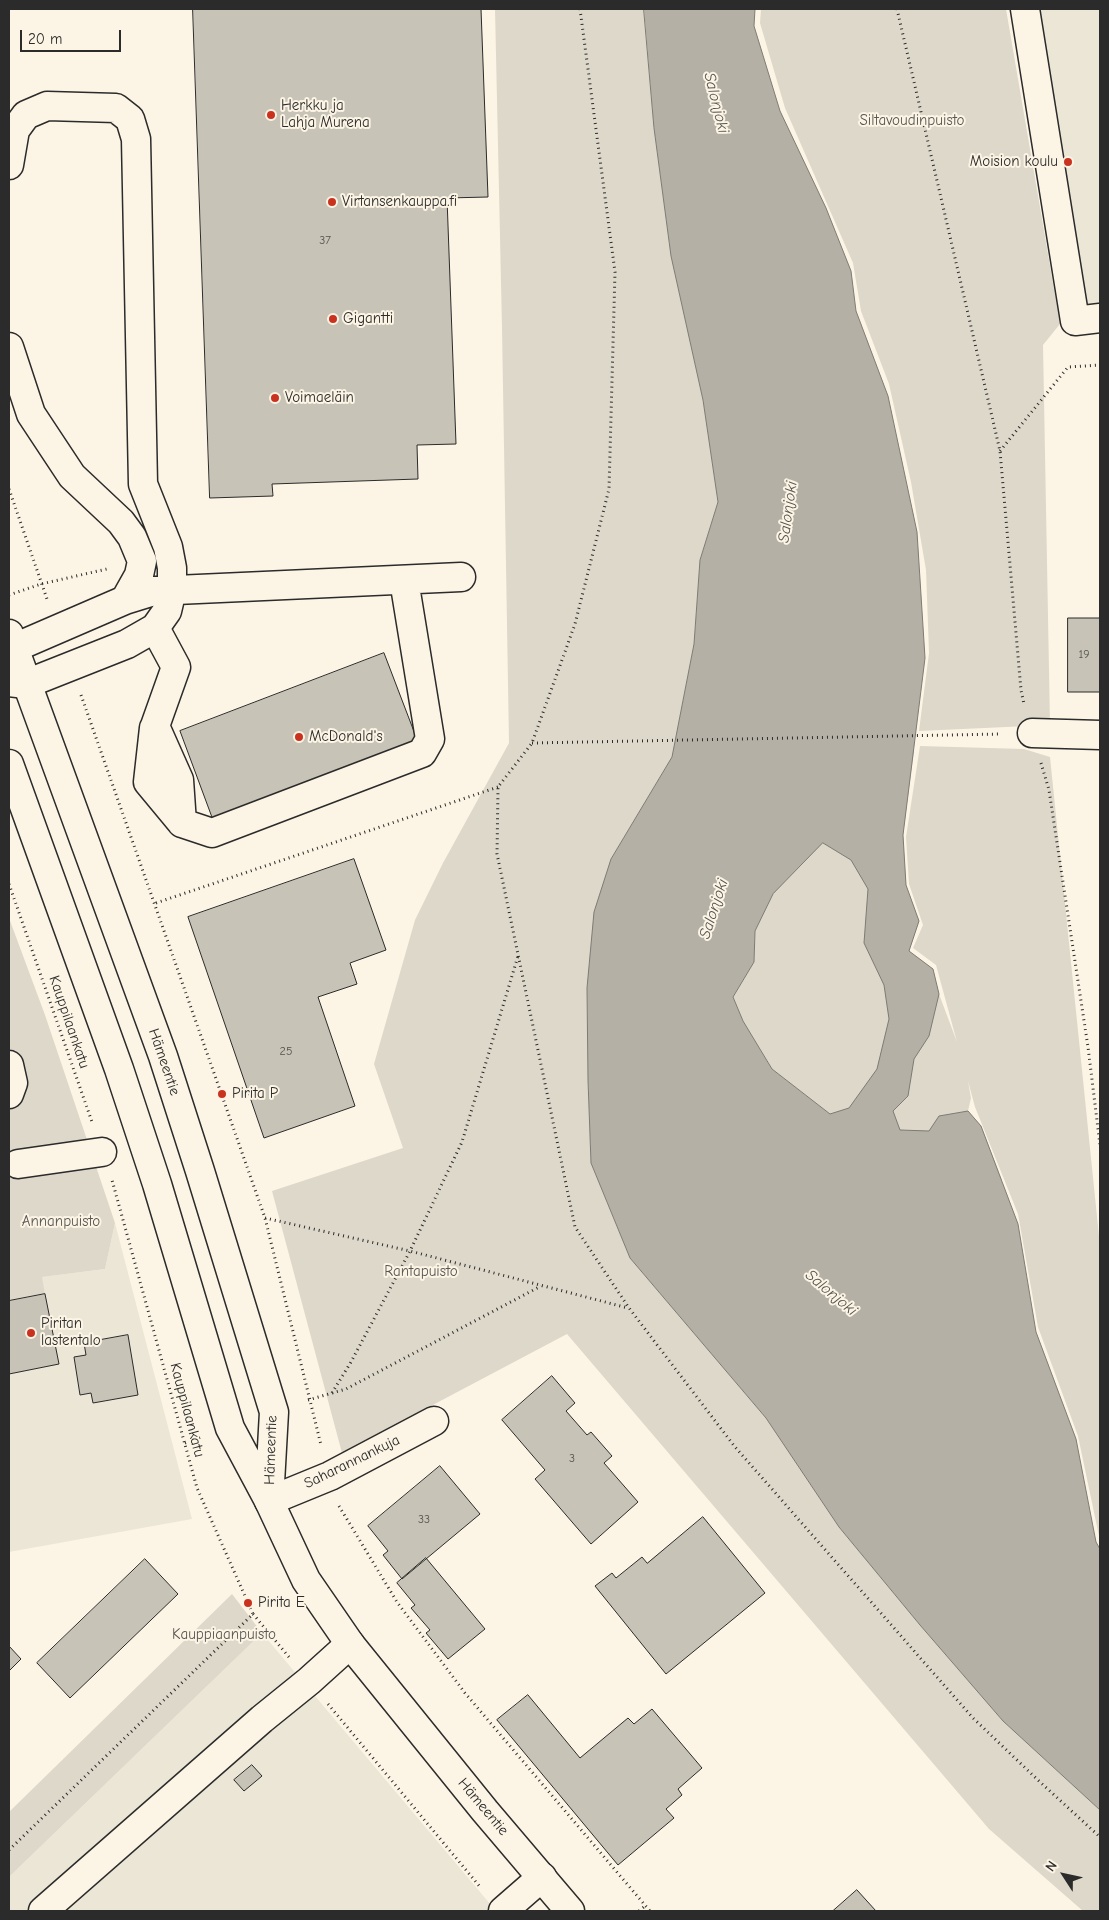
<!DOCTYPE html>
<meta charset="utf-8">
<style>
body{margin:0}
#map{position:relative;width:1109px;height:1920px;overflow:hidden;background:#fcf5e5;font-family:"Comic Neue",sans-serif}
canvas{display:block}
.frame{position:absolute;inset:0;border:10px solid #2b2b2b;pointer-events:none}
.north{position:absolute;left:1039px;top:1850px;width:50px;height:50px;-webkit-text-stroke:4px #fcf5e5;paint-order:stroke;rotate:305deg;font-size:14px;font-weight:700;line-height:20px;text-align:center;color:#2b2b2b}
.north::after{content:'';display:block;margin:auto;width:18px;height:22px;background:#2b2b2b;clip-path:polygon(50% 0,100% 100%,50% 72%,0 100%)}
.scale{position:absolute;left:20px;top:30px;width:101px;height:22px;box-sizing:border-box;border:2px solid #2b2b2b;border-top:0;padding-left:6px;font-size:15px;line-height:18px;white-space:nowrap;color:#2b2b2b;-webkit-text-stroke:4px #fcf5e5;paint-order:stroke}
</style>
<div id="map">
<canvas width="1109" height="1920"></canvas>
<div class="frame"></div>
<div class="north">N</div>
<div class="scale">20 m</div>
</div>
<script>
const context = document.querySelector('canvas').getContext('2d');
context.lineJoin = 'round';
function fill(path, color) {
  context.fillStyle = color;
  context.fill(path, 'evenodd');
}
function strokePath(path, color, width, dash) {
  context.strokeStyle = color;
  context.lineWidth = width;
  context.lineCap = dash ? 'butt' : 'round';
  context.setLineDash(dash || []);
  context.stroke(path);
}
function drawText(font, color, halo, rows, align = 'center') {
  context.font = font + ' "Comic Neue",sans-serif';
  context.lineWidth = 4;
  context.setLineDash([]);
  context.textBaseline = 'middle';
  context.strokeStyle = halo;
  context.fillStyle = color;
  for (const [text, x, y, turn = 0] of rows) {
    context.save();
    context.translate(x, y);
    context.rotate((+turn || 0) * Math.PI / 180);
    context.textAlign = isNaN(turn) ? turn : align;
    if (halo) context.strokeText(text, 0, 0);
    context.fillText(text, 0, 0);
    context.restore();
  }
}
const built = new Path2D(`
 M1011,9H1100V314L1063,324Z
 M115,1223L192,1519L9,1552V1301L45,1294L41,1277L105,1269Z
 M262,1633L496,1911H9V1877Z`);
const green = new Path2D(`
 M495,9H644L654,128L671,256L703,400L718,502L700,560L694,644L672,757L611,859L587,988L588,1080L591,1163L630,1258L766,1418L839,1527L920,1625L1003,1721L1100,1810V1911H1083L989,1829L567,1334L342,1453L272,1191L403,1148L374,1064L415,920L443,863L509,743L502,328Z
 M761,9H1006L1060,324L1043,345L1050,725L919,731L929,653L926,570L911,482L889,384L861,311L853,263L785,108L760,23Z
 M920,746L1024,749L1050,757L1100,1246V1541L1078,1436L1038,1327L1018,1214L975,1107L968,1081L971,1098L968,1111L981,1126L1002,1180L830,1114L772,1069L743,1021L733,997L754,962L755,931L773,894L914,751L903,835L906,885L919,921L909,951L933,969L939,994L957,1042L936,965L913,948L923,925L909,884L906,837Z
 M9,918L45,1015L115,1223L105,1269L42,1277L45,1294L9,1301Z
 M232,1594L262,1633L9,1877V1812Z`);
const water = new Path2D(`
 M644,9H755L754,26L780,111L826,208L851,271L856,311L888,396L917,532L925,658L903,835L906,885L919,921L909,951L933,969L939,994L929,1036L914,1059L908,1096L893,1111L900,1130L929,1131L939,1116L968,1111L981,1126L1018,1224L1036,1332L1076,1439L1096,1542L1100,1549V1810L1003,1721L920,1625L839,1527L766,1418L630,1258L591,1163L588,1080L587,988L594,912L611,859L672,757L694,644L700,560L718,502L703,400L671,256L654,128ZM823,843L851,860L868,889L864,943L884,985L889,1019L877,1069L849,1108L830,1114L772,1069L743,1021L733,997L754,962L755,931L773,894Z`);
const building = new Path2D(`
 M193,9H481L488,197L447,198L456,444L417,445L418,479L272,484L273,496L210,498Z
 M1068,618H1100V692H1068Z
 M384,653L418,742L213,820L180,731Z
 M354,859L386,950L350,963L357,984L318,997L355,1106L264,1138L188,917Z
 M45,1294L59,1364L9,1374V1301Z
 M128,1335L138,1395L93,1403L91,1393L80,1395L74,1357L86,1355L84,1343Z
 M552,1376L575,1403L566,1411L587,1435L591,1432L612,1456L604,1463L638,1502L591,1544L535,1479L545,1470L502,1420Z
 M440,1466L480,1514L402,1579L383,1555L388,1551L368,1526Z
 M703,1517L765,1593L666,1674L595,1586L612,1573L616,1578L642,1557L647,1563Z
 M426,1558L485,1629L448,1659L426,1633L430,1630L411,1608L415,1605L397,1583Z
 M145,1559L178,1594L70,1698L37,1663Z
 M9,1646L21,1659L9,1671Z
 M528,1695L580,1758L628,1718L634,1724L652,1709L702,1768L678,1789L682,1795L666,1809L674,1818L618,1865L497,1720Z
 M252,1765L262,1776L244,1791L234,1780Z
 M857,1890L876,1911H833Z`);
const path = new Path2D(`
 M580,9L615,272L609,489L575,624L532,743L498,787L497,854L575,1227L629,1308L735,1447L973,1718L1040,1782L1100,1837
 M897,9L1000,451L1021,690L1024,704
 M1000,451L1068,367L1100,365
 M9,489L47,599
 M9,595L41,584L107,569
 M81,695L265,1218L321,1445
 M532,743L1001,734
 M1041,763L1049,790L1088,1047L1100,1145
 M9,884L92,1122
 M156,903L498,787
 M265,1218L410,1251L628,1308
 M332,1393L351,1362L410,1251L462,1142L518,956
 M308,1400L346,1389L541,1286
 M185,1443L201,1437
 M339,1506L397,1602L465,1693L650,1911
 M253,1614L289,1657
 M328,1704L481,1888
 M9,1850L253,1614L197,1488L112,1180
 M639,1911L645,1906`);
const minor = new Path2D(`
 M1025,9L1075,321L1100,318
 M9,165L15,130L26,115L47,106L116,108L130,119L136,139L143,484L168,547L172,568V590L167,611L155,628L127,644L26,684L9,682
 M9,347L31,414L72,476L121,522L132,537L142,561L139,575L125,600
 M155,628L176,667L155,726L179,780L182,823L212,833L422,753L430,739L404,580
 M9,652L14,648L125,600L154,591L461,577
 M154,728L148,782L182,823
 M1032,733L1100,735
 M9,1065L13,1083L9,1094
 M18,1164L102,1152
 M269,1501L330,1476L434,1421
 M43,1911L262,1719L309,1681L350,1644
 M503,1911L542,1877`);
const major = new Path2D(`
 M9,634L163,1056L200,1171L274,1412L269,1501
 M9,764L119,1069L157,1184L230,1428L269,1501L306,1580L350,1644L485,1811L570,1911`);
const markers = [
 [271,115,5,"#c8321e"],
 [1068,162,5,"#c8321e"],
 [332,202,5,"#c8321e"],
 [333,319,5,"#c8321e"],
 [275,398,5,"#c8321e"],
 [299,737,5,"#c8321e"],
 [222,1094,5,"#c8321e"],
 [31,1333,5,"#c8321e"],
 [248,1603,5,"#c8321e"]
];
const numberNames = [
 ["37",325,241],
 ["19",1084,655],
 ["25",286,1052],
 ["3",572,1459],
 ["33",424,1520]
];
const poiNames = [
 ["Herkku ja",281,106],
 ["Lahja Murena",281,123],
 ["Moision koulu",1058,162,"right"],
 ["Virtansenkauppa.fi",342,202],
 ["Gigantti",343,319],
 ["Voimaeläin",285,398],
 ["McDonald's",309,737],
 ["Pirita P",232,1094],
 ["Piritan",41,1324],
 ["lastentalo",41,1341],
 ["Pirita E",258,1603]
];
const parkNames = [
 ["Siltavoudinpuisto",912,121],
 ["Annanpuisto",61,1222],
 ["Rantapuisto",421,1272],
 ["Kauppiaanpuisto",224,1635]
];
const streetNames = [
 ["Kauppilaankatu",69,1022,71],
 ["Hämeentie",164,1062,71],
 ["Kauppilaankatu",187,1410,75],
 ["Hämeentie",271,1450,-88],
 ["Saharannankuja",352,1462,-26],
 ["Hämeentie",483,1807,50]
];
const waterNames = [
 ["Salonjoki",716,103,76],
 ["Salonjoki",788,512,-82],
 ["Salonjoki",714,909,-72],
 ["Salonjoki",831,1293,40]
];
fill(built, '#ece6d7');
fill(green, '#ded8ca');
fill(water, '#b4b0a5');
strokePath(water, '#7d7b74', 1);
fill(building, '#c8c3b7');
strokePath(building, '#2b2b2b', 1);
strokePath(minor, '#2b2b2b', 31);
strokePath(major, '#2b2b2b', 31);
strokePath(path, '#2b2b2b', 3, [1, 4]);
strokePath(minor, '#fcf5e5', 28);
strokePath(major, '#fcf5e5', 28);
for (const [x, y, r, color] of markers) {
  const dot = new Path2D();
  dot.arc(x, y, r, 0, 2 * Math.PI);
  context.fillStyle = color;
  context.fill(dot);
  strokePath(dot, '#fcf5e5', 2);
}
drawText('12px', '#52514e', null, numberNames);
drawText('15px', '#2b2b2b', '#fcf5e5', poiNames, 'left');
drawText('15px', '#585653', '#fcf5e5', parkNames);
drawText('15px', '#2b2b2b', '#fcf5e5', streetNames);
drawText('italic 16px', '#545350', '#fcf5e5', waterNames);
</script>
